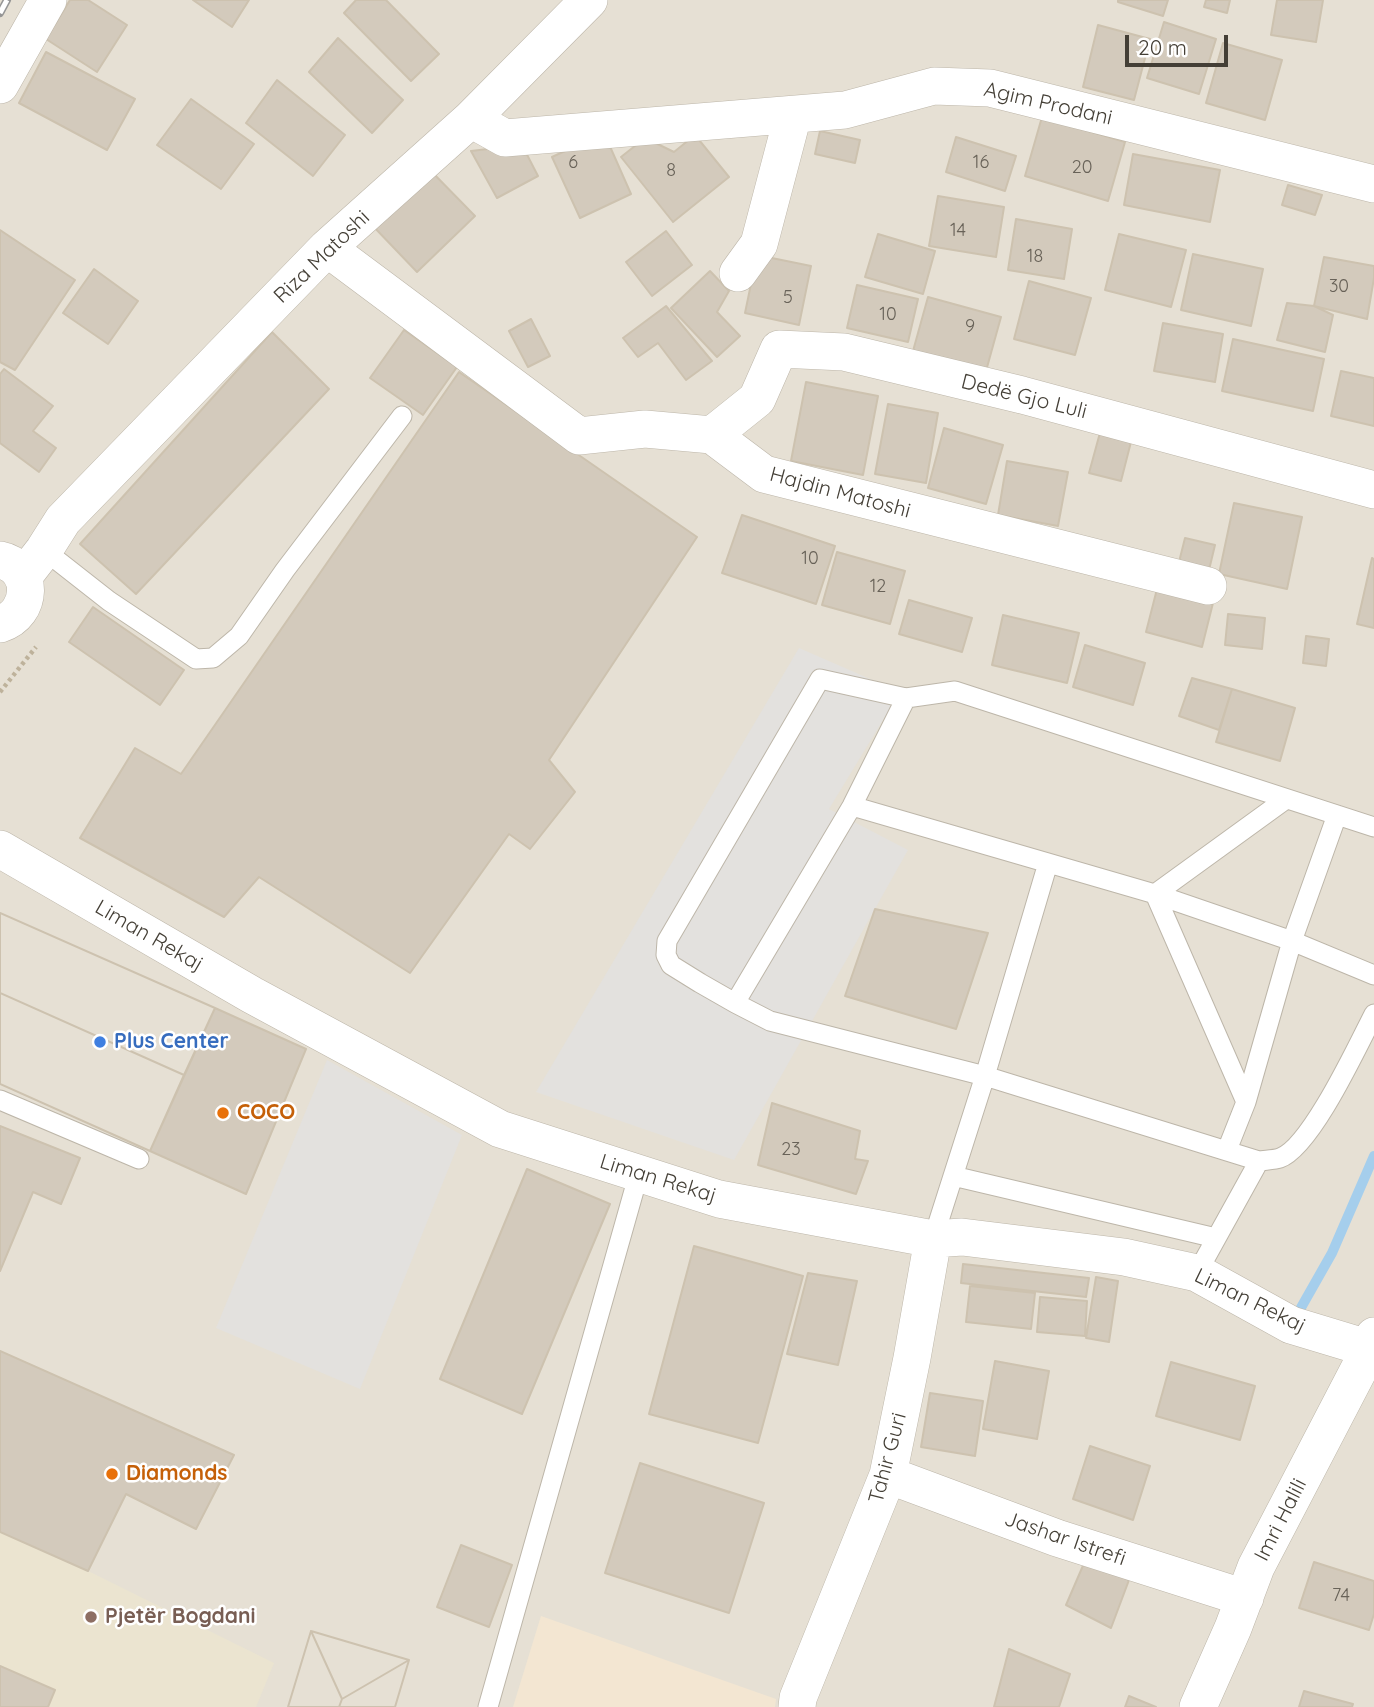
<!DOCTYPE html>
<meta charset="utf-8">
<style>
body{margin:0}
#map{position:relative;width:1374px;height:1707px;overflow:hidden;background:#f2efe6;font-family:Quicksand,sans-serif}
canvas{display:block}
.scale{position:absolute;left:1125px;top:35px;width:103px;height:32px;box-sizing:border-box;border:4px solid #443f36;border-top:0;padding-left:9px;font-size:21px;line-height:24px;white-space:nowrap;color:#443f36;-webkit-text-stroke:5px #fff;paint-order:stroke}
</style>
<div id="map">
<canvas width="1374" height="1707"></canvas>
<div class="scale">20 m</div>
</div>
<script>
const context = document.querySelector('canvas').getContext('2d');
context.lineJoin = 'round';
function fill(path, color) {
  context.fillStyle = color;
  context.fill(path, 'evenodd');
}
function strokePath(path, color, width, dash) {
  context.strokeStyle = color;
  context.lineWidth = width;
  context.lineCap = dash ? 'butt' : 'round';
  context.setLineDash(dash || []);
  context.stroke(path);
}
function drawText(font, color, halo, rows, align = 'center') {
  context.font = font + ' Quicksand,sans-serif';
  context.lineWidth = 5;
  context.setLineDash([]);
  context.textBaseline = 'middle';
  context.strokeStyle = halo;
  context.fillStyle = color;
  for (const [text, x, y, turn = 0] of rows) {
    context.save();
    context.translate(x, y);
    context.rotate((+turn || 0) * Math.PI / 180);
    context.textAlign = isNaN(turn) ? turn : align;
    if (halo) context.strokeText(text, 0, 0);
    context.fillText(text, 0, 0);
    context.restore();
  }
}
const residential = new Path2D(`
 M0,0H1374V1707H0Z`);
const commercial = new Path2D(`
 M541,1616L776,1699L775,1707H513Z`);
const education = new Path2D(`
 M0,1532L88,1571L274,1663L256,1707H0Z`);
const parking = new Path2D(`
 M799,648L900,692L829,809L908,850L734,1160L536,1092Z
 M327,1060L462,1135L360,1389L216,1328Z`);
const stream = new Path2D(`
 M1294,1320L1332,1253L1374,1156`);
const building = new Path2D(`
 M70,0H88L127,25L97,72L46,39Z
 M193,0H249L232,27Z
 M356,0H386L439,54L411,81L344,13Z
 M1118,0H1168L1163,16L1118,2Z
 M1206,0H1230L1227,13L1204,7Z
 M1277,0H1323L1316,42L1271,35Z
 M1164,22L1216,39L1199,94L1147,78Z
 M1098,25L1150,39L1134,100L1083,87Z
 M338,38L403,100L372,133L309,72Z
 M1223,43L1282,60L1265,120L1206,103Z
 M46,52L135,99L107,150L19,103Z
 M277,80L345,135L313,176L246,123Z
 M191,99L254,144L221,189L157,145Z
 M1042,117L1125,142L1108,201L1025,176Z
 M820,131L860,140L855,163L815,154Z
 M604,133L631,194L580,218L552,157Z
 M695,135L729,177L673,222L621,157L645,138L674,152Z
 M956,137L1016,156L1005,191L946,172Z
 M522,145L538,176L497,198L471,151Z
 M1133,154L1220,170L1210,222L1124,205Z
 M429,169L475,216L417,272L372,225Z
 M1288,185L1322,195L1315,215L1282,205Z
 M938,196L1004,207L996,257L929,246Z
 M1016,219L1072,229L1064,279L1008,270Z
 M0,230L75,280L15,370L0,362Z
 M666,231L692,265L652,296L626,262Z
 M878,234L935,251L923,294L865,277Z
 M1119,234L1186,250L1171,307L1105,290Z
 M1193,254L1263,269L1251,326L1181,310Z
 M757,255L811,266L799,325L745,313Z
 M1324,257L1374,266V278L1367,319L1314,306Z
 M94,269L138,301L108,344L63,313Z
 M710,271L729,291L717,312L740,336L717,357L671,308Z
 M1029,281L1091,298L1075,355L1014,339Z
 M857,285L918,299L908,342L847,328Z
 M928,297L1001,317L986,371L913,351Z
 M1287,303L1314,306L1333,315L1325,352L1277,340Z
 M666,306L712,361L686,380L658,343L638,357L623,338Z
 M531,319L550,356L528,367L509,331Z
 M1163,323L1223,334L1215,382L1154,371Z
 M404,330L457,367L423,415L370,378Z
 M272,332L329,389L136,594L80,544Z
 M1233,339L1324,359L1313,411L1222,391Z
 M4,369L53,406L33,431L56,448L39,472L0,443V374Z
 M1341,371L1374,378V426L1331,416Z
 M459,372L697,537L549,760L575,792L530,849L509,834L410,973L259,877L224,917L80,838L135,748L181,774Z
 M806,382L878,396L863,475L791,461Z
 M888,404L938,413L926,483L875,474Z
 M944,428L1003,445L986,504L928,488Z
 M1101,429L1132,438L1121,481L1089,473Z
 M1007,461L1068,472L1058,526L998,515Z
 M1234,503L1302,517L1287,589L1219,574Z
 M742,515L835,546L816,604L722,573Z
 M1185,538L1215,545L1209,570L1179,562Z
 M837,552L905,571L890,624L822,605Z
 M1372,558L1374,559V628L1357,624Z
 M1157,589L1213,603L1202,647L1146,632Z
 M909,600L972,618L962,652L899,634Z
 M93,607L184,670L160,705L69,642Z
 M1228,614L1265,618L1262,649L1225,645Z
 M1003,615L1079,633L1067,683L992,665Z
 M1306,636L1329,639L1326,666L1303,663Z
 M1085,645L1145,663L1133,705L1073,687Z
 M1192,678L1232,689L1219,730L1179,716Z
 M1232,689L1295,708L1280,761L1216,742Z
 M875,909L988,933L956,1029L845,996Z
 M0,913L215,1008L150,1151L0,1084Z
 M0,913L215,1008L184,1075L0,993Z
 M0,993L184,1075L150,1151L0,1084Z
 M215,1008L306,1049L246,1194L150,1151Z
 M772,1103L860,1131L855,1159L868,1161L856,1194L758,1165Z
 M0,1126L80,1158L61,1204L33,1192L0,1271Z
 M527,1169L610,1204L522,1414L440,1379Z
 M694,1246L803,1276L758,1443L649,1414Z
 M963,1264L1089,1278L1086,1297L961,1283Z
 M808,1273L857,1281L838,1365L787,1354Z
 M1096,1277L1118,1281L1109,1342L1086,1338Z
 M970,1286L1035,1293L1031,1329L966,1322Z
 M1040,1297L1087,1301L1085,1336L1037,1332Z
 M0,1351L234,1455L196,1529L126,1494L88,1571L0,1532Z
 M995,1361L1049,1371L1037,1439L983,1429Z
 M1171,1362L1255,1386L1240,1440L1156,1416Z
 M930,1393L983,1401L975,1456L921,1447Z
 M1090,1446L1150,1466L1133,1520L1073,1499Z
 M640,1463L764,1503L729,1613L605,1573Z
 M461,1545L512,1565L489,1627L437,1607Z
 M1085,1561L1129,1580L1111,1628L1066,1605Z
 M1314,1562L1374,1581V1614L1369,1630L1299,1608Z
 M311,1631L409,1660L395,1707H288Z
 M311,1631L342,1699L339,1707H288Z
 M311,1631L409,1660L342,1699Z
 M1009,1649L1070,1674L1059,1707H994Z
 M409,1660L395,1707H339L342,1699Z
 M0,1666L55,1690L48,1707H0Z
 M1304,1691L1353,1704L1352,1707H1299Z
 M1129,1696L1156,1707H1125Z`);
const path = new Path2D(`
 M0,692L36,647`);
const lane = new Path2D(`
 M44,550L109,601L196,659L213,658L239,636L285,570L402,416
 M852,806L1155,894L1292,941L1374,975
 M1048,863L985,1076L1259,1161
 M735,1003L700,983L671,965L666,955L667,941L820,679L906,698
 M0,1100L139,1159
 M1246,1102L1155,894L1286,799
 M1227,1150L1246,1102L1292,941L1337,815
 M953,1176L1216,1238
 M933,1239L985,1076L770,1021L735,1003L852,806L906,698L955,691L1374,827
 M1197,1273L1259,1161C1265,1160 1274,1160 1280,1158C1311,1147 1358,1045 1374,1014
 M488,1707L639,1173`);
const street = new Path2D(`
 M0,85L48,0
 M471,119L505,138L845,110L934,86L990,88L1374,184
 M327,248L579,436L645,429L712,435L764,474L1208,586
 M738,273L759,244L793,115
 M712,435L757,399L779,349L844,352L1022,395L1374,490
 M0,560C35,567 33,614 0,624
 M23,577L44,550L63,520L327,248L471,119L589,0
 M0,849L252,995L500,1129L719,1199L933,1239L962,1237L1124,1257L1197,1273L1291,1325L1374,1350
 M888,1475L1057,1538L1245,1598
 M797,1707L798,1698L888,1475L912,1358L933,1239
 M1198,1707L1233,1628L1256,1567L1370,1348L1374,1336`);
const rail = new Path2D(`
 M0,13L7,0`);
const markers = [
 [100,1042,7,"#3f7fe0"],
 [223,1113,7,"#e8710a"],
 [112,1474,7,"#e8710a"],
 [91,1617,7,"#8d6e63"]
];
const numberNames = [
 ["6",573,163],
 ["16",981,163],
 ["20",1082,168],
 ["8",671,171],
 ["14",958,231],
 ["18",1035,257],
 ["30",1339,287],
 ["5",788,298],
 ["10",888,315],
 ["9",970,327],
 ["10",810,559],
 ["12",878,587],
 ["23",791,1150],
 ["74",1341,1596]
];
const streetNames = [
 ["Agim Prodani",1048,104,13],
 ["Riza Matoshi",322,257,-44],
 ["Dedë Gjo Luli",1024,397,14],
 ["Hajdin Matoshi",840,493,15],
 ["Liman Rekaj",149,936,30],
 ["Liman Rekaj",658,1179,17],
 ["Liman Rekaj",1250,1301,26],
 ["Tahir Guri",888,1458,-75],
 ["Imri Halili",1281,1520,-63],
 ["Jashar Istrefi",1065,1539,19]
];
const shopNames = [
 ["Plus Center",114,1042]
];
const foodNames = [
 ["COCO",237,1113],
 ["Diamonds",126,1474]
];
const educationNames = [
 ["Pjetër Bogdani",105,1617]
];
fill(residential, '#e6e0d4');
fill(commercial, '#f3e6d2');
fill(education, '#ebe4d0');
fill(parking, '#e3e1de');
strokePath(stream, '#a5ceec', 10);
fill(building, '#d3cabc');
strokePath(building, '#cdc2af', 2);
strokePath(lane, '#bdb6a9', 21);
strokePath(street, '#bdb6a9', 38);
strokePath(path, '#beb29b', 4.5, [3.5, 3.5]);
strokePath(lane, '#fff', 19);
strokePath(street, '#fff', 37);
strokePath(rail, '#959595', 8);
strokePath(rail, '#fff', 5, [16]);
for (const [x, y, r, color] of markers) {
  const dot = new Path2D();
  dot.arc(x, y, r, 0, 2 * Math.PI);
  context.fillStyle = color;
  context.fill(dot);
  strokePath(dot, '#fff', 2.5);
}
drawText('18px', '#686258', null, numberNames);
drawText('21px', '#443f36', '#fff', streetNames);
drawText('bold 21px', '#366cbe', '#fff', shopNames, 'left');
drawText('bold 21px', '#c56008', '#fff', foodNames, 'left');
drawText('bold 21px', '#785e54', '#fff', educationNames, 'left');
</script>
